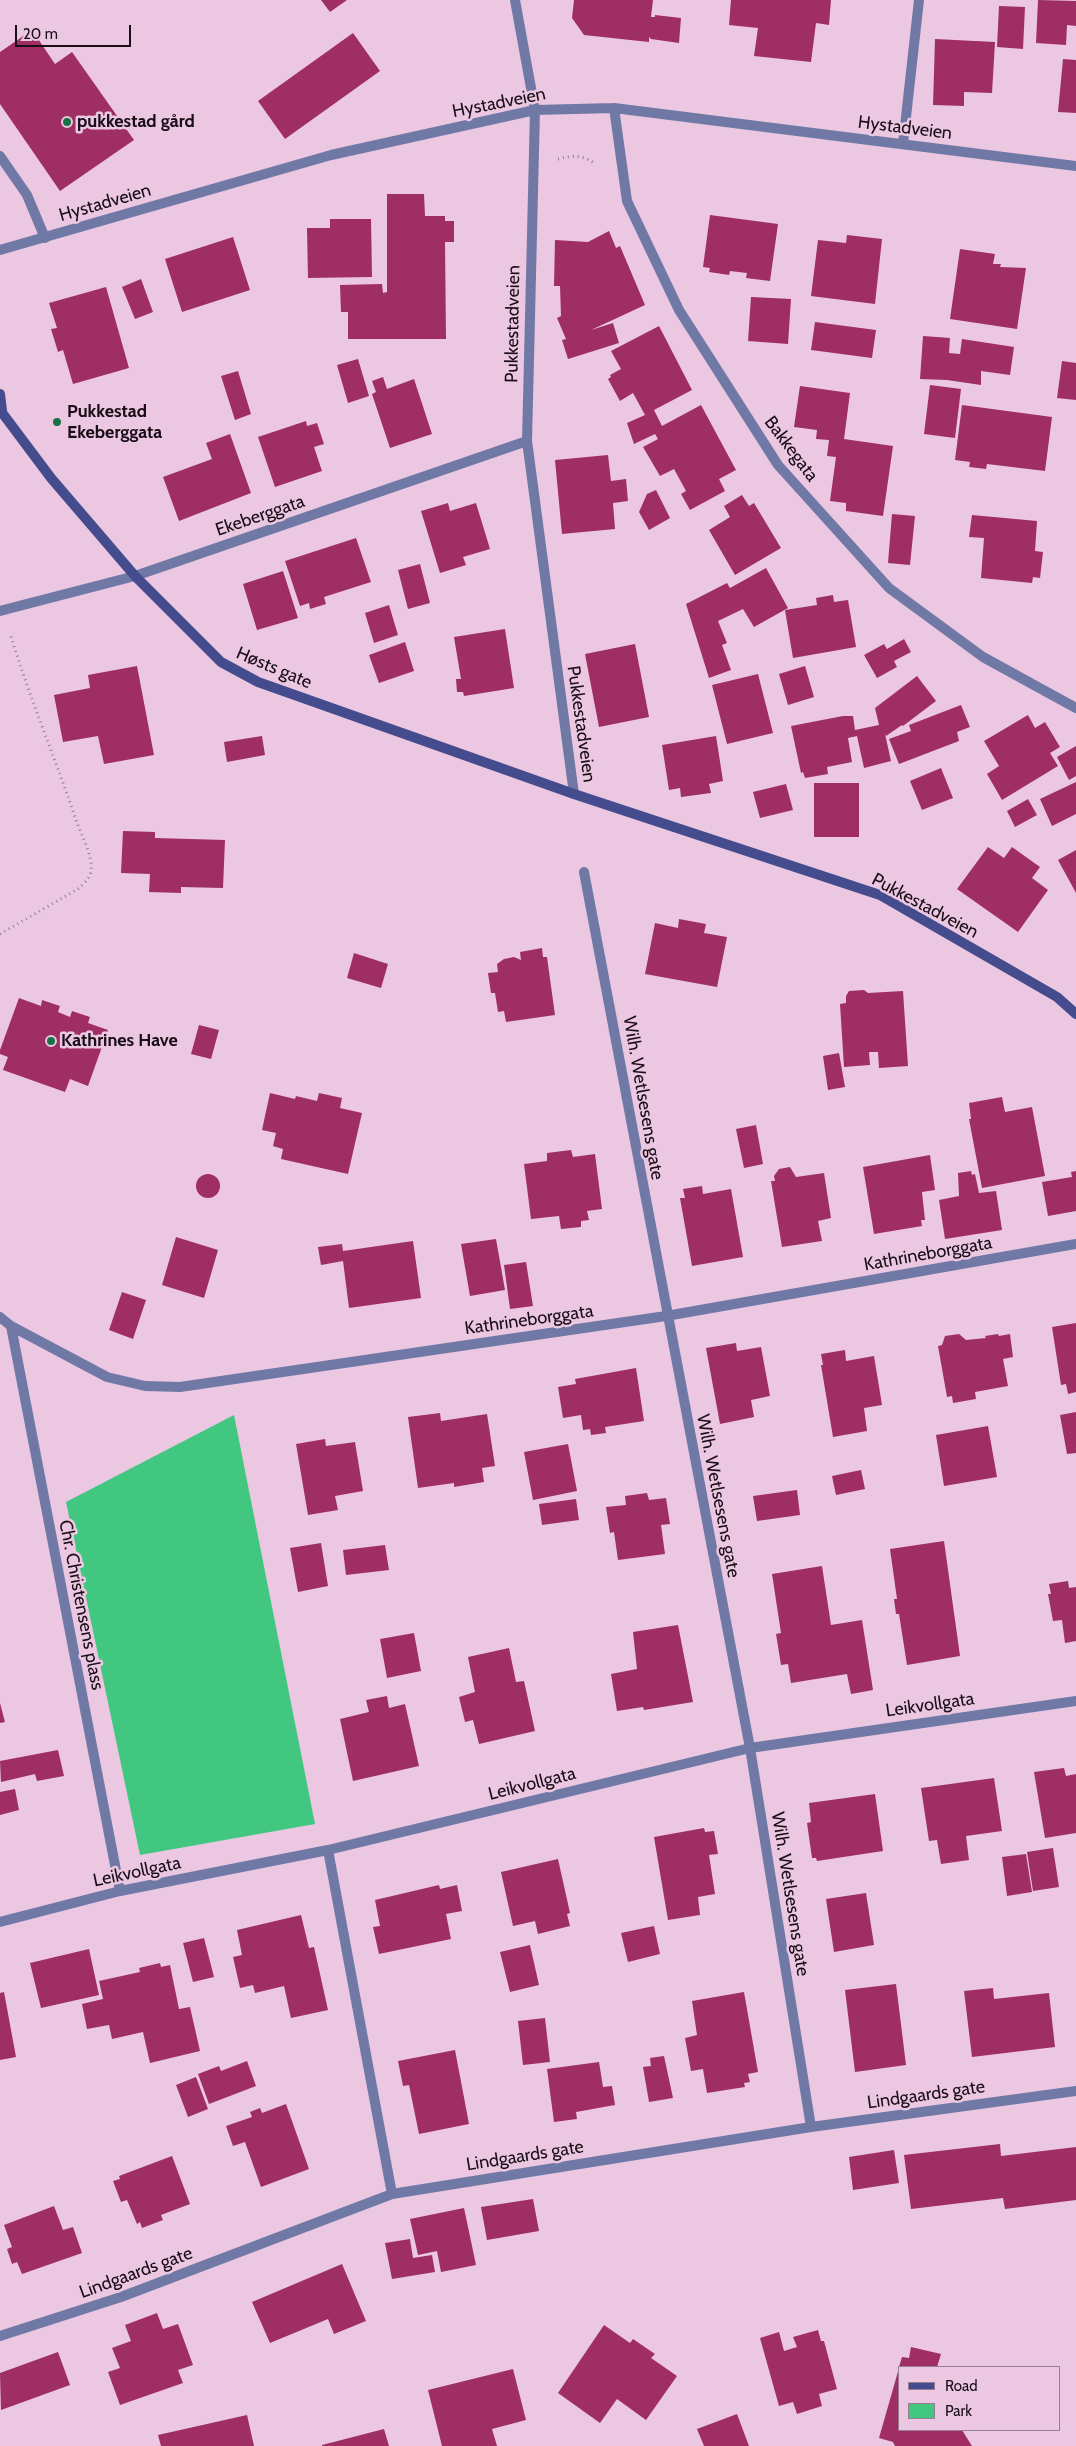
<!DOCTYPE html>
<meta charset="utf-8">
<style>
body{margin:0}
#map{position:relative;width:1076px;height:2446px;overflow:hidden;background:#ebc7e1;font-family:Cabin,sans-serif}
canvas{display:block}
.legend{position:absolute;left:898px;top:2366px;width:162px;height:65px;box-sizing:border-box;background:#ebc7e1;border:1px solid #977d90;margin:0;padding:6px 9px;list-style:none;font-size:15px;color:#190d16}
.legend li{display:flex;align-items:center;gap:10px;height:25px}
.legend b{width:25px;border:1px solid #977d90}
.scale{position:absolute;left:15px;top:25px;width:116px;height:22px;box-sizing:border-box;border:2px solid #190d16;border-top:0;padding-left:6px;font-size:15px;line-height:18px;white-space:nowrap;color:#190d16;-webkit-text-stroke:4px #ebc7e1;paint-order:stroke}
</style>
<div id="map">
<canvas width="1076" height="2446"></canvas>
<ul class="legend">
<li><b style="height:6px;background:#444c8d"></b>Road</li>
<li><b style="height:14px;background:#41c780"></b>Park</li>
</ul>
<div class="scale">20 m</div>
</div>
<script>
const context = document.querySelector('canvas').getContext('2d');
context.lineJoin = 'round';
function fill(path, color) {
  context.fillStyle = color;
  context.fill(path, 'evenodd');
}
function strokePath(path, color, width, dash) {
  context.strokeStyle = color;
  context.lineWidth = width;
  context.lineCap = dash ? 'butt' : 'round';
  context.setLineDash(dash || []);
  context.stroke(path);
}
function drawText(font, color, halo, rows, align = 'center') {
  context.font = font + ' Cabin,sans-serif';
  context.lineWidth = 5;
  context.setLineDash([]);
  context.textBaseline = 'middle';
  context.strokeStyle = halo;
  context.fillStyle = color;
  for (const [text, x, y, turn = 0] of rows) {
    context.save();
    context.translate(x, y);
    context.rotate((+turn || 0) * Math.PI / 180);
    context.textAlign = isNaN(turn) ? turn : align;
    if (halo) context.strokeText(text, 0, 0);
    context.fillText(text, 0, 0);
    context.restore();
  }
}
const green = new Path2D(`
 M234,1415L315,1824L140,1855L66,1502Z`);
const building = new Path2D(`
 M321,0H347L330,12Z
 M574,0H653L651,17H655V15L681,18L679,43L651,39L649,37V42L584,35L572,18Z
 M731,0H831L829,25L816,23L811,62L754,56L758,28L729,25Z
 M1038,0L1076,1V26L1067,25L1066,45L1036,43Z
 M999,6L1025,7L1023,49L997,47Z
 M32,30L55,64L72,52L134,140L60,191L0,104V52Z
 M353,33L380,71L285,139L258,101Z
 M935,39L995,42L992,93L964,92V106L933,105Z
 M1063,59L1076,60V113L1058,112Z
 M387,194H424L425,216H445V221H454V242H445L446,339H348V312H341L340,285L382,284L383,293L387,292Z
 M710,215L778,224L770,281L746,278L747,273L730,271L729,275L709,272L710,268L703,267Z
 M330,219H371L372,277L308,278L307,228H330Z
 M609,231L616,248L620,246L645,305L591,330L613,323L619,343L568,359L562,340L566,339L557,318L561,316L560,286H554L555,240L588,242Z
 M847,235L882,239L875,304L811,296L818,240L846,243Z
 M233,237L250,290L182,312L165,259Z
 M960,249L995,254L993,264H1001L1000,267L1026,268L1017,329L950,319Z
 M141,279L153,312L135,319L122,287Z
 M106,287L129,368L73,384L63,350L58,352L51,329L57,328L49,303Z
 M751,297L791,299L788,344L748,341Z
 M815,322L876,330L872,358L811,350Z
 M659,326L692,390L654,410L662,426L701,405L736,470L719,479L725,491L690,510L681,494L686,491L674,469L660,476L643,447L658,439L655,434L634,444L627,423L645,415L633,393L620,401L608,379L611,377L610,375L621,369L611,351Z
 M923,336L950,338L949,353L960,354L962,339L1014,347L1010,375L981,371V385L947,380L920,379Z
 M358,359L369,396L348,403L337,365Z
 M1062,361L1076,363V400L1057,398Z
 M238,371L251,414L235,420L221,376Z
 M383,377L387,389L414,379L432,434L390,448L372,394L376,392L372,381Z
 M930,385L961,389L955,438L924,434Z
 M800,386L850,393L844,439L893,446L883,516L846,511V503L830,501L836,457L827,456L829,440L816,439L817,430L794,427Z
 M962,405L1052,417L1045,471L987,464L986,469L969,467L970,462L955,460Z
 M306,421L307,426L317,423L324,444L314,447L322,471L275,487L258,437Z
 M230,434L251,493L179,521L163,477L212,459L206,443Z
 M608,455L611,481L626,479L628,501L613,503L615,529L562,534L555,460Z
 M656,490L670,518L649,530L639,512L647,494Z
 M742,495L749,506L754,503L781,548L735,575L709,530L730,517L724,506Z
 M448,503L450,511L476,503L490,549L463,557L466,565L440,573L421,511Z
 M892,514L915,516L910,565L888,563Z
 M972,515L1037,521L1035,551L1043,552L1040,578L1033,577L1032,583L981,578L984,538L969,537Z
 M356,538L371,582L324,597L326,604L310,609L309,603L300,606L285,561Z
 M420,564L430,603L408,609L398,570Z
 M766,568L788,608L754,627L743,609L718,621L727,643L722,645L731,670L709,678L686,604L727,583L730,588Z
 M283,571L298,618L257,630L243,584Z
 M833,595L834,602L848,600L856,647L793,658L785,610L817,605L816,598Z
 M389,605L398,635L374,643L365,613Z
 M505,629L514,688L464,696L463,692H457L456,679H461L454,637Z
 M904,639L911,652L894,661L897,667L877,678L864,655L884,644L887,649Z
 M405,642L414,671L379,683L369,655Z
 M635,644L649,717L599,727L585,654Z
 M137,666L154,755L104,764L98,736L63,742L54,695L90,688L88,675Z
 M805,666L814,697L788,705L779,674Z
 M758,674L773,733L727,744L712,685Z
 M917,676L936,701L903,726L902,725L886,736L885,734L891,761L864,768L857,736L848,738L852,762L827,767L828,774L805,778L803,772L801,773L791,726L843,716H853L855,730L879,725L875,708Z
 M961,705L970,727L957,732L959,741L899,764L889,739L911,731L909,725Z
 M1028,715L1035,728L1045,722L1060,747L1050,753L1058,766L1002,800L987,774L999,766L984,741Z
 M262,736L265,755L227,762L224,742Z
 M716,736L723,781L709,784L711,793L681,797L680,788L669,790L662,745Z
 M1076,746V776L1069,780L1057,757Z
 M941,768L953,798L922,810L910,781Z
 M1076,782V814L1052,826L1040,799Z
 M814,783H859V837H814Z
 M786,784L793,810L760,818L753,792Z
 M1028,799L1037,815L1015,827L1007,811Z
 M123,831L155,832V838L225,840L223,888L181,887V893L149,892L150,874L121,873Z
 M988,847L1004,858L1012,847L1040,867L1032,878L1048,890L1018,932L957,889Z
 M1076,850V893L1058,860Z
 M679,919L706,924L704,933L727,937L717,987L645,974L655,923L678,928Z
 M542,948L543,957H547L555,1015L506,1022L504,1011L498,1012L495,993H491L488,973L498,972L497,964L504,959L514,957L521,960L520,952Z
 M354,953L388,964L381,988L347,978Z
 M864,990L868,993L903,991L908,1066L879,1068L878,1052H869L870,1065L844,1067L840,1004L846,1003V996L849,991Z
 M19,998L41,1006L42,1000L60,1006L58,1012L70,1017L72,1011L90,1017L88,1023L108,1030L88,1086L70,1079L65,1092L3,1070L8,1057L0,1054V1050Z
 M199,1025L219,1030L211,1059L191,1054Z
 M839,1053L845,1087L828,1090L823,1056Z
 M270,1093L295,1099L296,1096L317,1101L319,1093L342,1098L340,1108L362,1113L348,1174L281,1159L283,1149L273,1146L276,1133L262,1130Z
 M1002,1097L1005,1112L1032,1107L1045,1176L982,1188L969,1119H971L969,1103Z
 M756,1125L763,1164L744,1168L736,1129Z
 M571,1150L573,1157L595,1154L602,1209L587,1211L589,1220L581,1221V1227L561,1229L559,1216L531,1219L524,1164L547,1161V1153Z
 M930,1155L935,1190L922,1192L925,1220H921L922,1226L874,1234L863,1167Z
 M790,1167L796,1177L824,1173L831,1218L818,1221L822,1241L782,1247L771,1181H775L774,1176L779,1169Z
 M971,1171L972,1175L975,1174L979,1193L996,1191L1002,1230L945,1239L939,1200L959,1196L958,1173Z
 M1076,1171V1211L1048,1216L1042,1182L1072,1177L1071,1172Z
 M196 1186a12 12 0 1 1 24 0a12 12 0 1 1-24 0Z
 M702,1186L703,1194L731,1189L743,1257L692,1266L680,1198H685L683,1189Z
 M176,1237L218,1250L204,1298L162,1285Z
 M496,1239L505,1290L470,1296L461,1244Z
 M413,1241L421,1298L349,1308L343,1261L321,1265L318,1247L342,1244L343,1251Z
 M526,1262L533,1306L510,1309L504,1265Z
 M122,1292L146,1300L133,1339L109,1330Z
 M1076,1323V1392L1068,1394L1066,1384L1061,1385L1052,1327Z
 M959,1334L966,1340L986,1338L985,1336L998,1334L999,1336L1010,1334L1013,1357L1003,1359L1008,1386L975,1392L976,1399L953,1403L952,1396L947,1397L938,1346L942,1345L945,1336Z
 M736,1343L737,1351L761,1347L770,1396L751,1400L754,1417L720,1424L706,1348Z
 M845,1350L846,1361L874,1356L882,1405L864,1408L867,1431L833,1437L821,1365H823L821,1354Z
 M636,1368L644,1421L605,1427L606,1433L591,1435L590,1429L583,1430L581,1415L563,1418L558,1387L576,1384L575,1379Z
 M1076,1412V1453L1067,1454L1060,1415Z
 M440,1413L441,1421L487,1414L495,1466L482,1468L484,1482L454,1487V1483L418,1488L408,1417Z
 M988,1426L997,1477L944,1486L936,1435Z
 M325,1439L326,1446L355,1442L363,1491L335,1496L338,1510L308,1515L296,1444Z
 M568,1444L577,1491L533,1500L524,1452Z
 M861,1470L865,1489L836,1495L832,1476Z
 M797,1490L800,1515L757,1521L753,1496Z
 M647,1493L649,1500L666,1498L670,1524L661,1525L665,1554L618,1560L614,1532L610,1533L606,1507L626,1505L625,1496Z
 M576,1499L579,1520L542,1525L539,1504Z
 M944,1541L960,1656L907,1665L899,1614H896L894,1599H897L890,1549Z
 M321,1543L328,1586L298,1592L290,1548Z
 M385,1545L389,1570L346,1575L343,1550Z
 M822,1566L831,1625L862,1620L873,1690L851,1694L847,1674L791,1683L788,1664L781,1665L776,1634L781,1633L772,1574Z
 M1068,1581L1069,1588L1076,1587V1641L1065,1643L1062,1620L1053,1621L1048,1594H1051L1049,1584Z
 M678,1625L693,1702L644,1710L643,1707L617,1711L611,1674L637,1669L633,1632Z
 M414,1633L421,1671L387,1678L380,1639Z
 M509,1648L516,1682L524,1681L535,1731L479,1744L473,1720L465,1722L459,1697L475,1692L468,1657Z
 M387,1696L389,1708L405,1704L419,1766L353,1781L340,1719L369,1712L366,1700Z
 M0,1703L5,1722L0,1723Z
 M58,1750L64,1776L37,1781L35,1774L1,1782L0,1761Z
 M1064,1768L1066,1776L1076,1774V1833L1045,1838L1034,1772Z
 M994,1778L1002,1831L966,1836L969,1860L941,1864L937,1840L929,1841L921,1788Z
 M15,1789L19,1810L0,1815V1792Z
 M875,1794L883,1851L817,1861L816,1858H812L807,1823L811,1822L809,1803Z
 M704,1828L705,1832L714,1831L718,1854L709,1855L715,1894L698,1897L700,1915L668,1920L654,1837Z
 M1053,1848L1059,1887L1033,1891L1027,1852Z
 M1026,1854L1032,1892L1007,1896L1002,1857Z
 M558,1859L570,1913L567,1914L570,1926L538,1934L535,1921L513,1926L501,1872Z
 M439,1885L440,1889L457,1885L462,1911L446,1914L451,1939L379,1954L373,1927L380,1926L375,1900Z
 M866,1893L874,1945L834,1952L826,1899Z
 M301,1915L309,1948L314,1947L328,2010L291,2018L284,1986L255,1993L253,1985L240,1988L233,1957L242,1955L237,1930Z
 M654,1926L660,1954L628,1962L621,1933Z
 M204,1938L214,1977L193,1982L183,1943Z
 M530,1945L539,1985L510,1992L500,1952Z
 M89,1949L99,1995L41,2008L30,1963Z
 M160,1963L161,1967L170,1965L179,2009L190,2007L200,2051L150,2063L143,2032L112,2039L109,2025L87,2029L82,2004L103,1999L99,1981L140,1972L139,1968Z
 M896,1984L906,2065L855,2072L845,1990Z
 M993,1988L994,1999L1049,1993L1055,2047L972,2057L964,1991Z
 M4,1992L16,2057L0,2060V1993Z
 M744,1992L758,2072L748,2074L750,2082L744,2083L745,2087L707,2093L703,2069L691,2071L685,2038L697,2035L692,2001Z
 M545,2018L550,2062L523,2065L518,2021Z
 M455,2050L469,2124L419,2134L409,2085L403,2086L398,2061Z
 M664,2056L673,2098L649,2102L643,2067L651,2066L650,2058Z
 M247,2061L256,2086L209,2104L198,2074L219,2066L221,2071Z
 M599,2062L603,2087L612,2086L615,2105L576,2112L577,2119L554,2122L547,2069Z
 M196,2077L208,2109L188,2117L176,2085Z
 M286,2104L309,2169L261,2187L245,2142L233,2146L226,2126L252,2117L250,2112L260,2108L262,2113Z
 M1000,2144L1001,2156L1076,2147V2200L1005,2209L1003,2198L911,2209L904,2155Z
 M894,2150L899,2183L853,2190L849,2157Z
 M172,2156L190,2204L161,2215L163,2220L142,2228L140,2222L137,2224L127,2200L121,2202L113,2181L120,2179L119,2176Z
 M533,2199L539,2231L487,2240L481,2207Z
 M54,2206L63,2230L73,2227L82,2253L22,2274L17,2262L12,2264L7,2249L12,2247L4,2225Z
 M464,2208L476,2265L441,2272L437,2251L418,2255L410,2219Z
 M410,2239L413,2258L432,2255L435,2272L392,2279L385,2243Z
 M342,2264L366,2321L334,2334L328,2319L270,2343L252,2302Z
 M157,2313L163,2329L178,2324L193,2365L178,2370L183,2383L120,2405L108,2372L120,2368L112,2348L131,2341L125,2325Z
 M604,2325L630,2343L633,2339L655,2354L651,2358L677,2376L646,2420L617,2399L600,2423L558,2393Z
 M818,2330L821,2341H824L837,2389L819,2394L822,2406L797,2414L793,2402L779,2406L760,2338L779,2332L784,2351L797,2347L793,2337Z
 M911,2347L941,2354L937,2367H899L902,2357L909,2358Z
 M58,2352L70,2385L1,2410L0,2373Z
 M899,2368L900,2430H962L972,2446H895L893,2442L879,2438Z
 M513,2369L526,2420L492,2429L497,2446H442L428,2390Z
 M737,2414L749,2446H704L697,2429Z
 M247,2415L254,2446H161L158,2435Z
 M384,2429L389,2446H322V2445Z`);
const path = new Path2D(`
 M558,159C572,155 584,155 595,164
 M0,934L78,889C83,884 90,879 91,871C93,855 81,835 76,820C55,757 29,697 10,633`);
const lane = new Path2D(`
 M0,156L27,195L45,238`);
const street = new Path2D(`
 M515,0L535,110L527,441L574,794
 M614,108L627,201L679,310L778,465L889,588L983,657L1076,708
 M903,144L919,0
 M0,250L331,155L535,110L614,108L1076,166
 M0,611L135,576L527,441
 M584,872L750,1748L811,2127
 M0,1317L11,1326L107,1377L145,1386L180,1387L666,1316L1076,1244
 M11,1326L120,1891
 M328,1850L392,2194
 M0,1922L120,1891L328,1850L750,1748L1076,1701
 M0,2336L121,2297L392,2194L811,2127L1076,2091`);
const secondary = new Path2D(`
 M0,394L2,411
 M0,410L51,478L135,576L221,662L258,682L574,794L880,895L1057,997L1076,1014`);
const markers = [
 [67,122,5,"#177144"],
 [57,422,5,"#177144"],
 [51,1041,5,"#177144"]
];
const streetNames = [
 ["Hystadveien",499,103,-11],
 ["Hystadveien",905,128,7],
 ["Hystadveien",105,203,-16],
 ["Pukkestadveien",513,324,-89],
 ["Bakkegata",791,449,53],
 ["Ekeberggata",260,516,-19],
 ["Høsts gate",274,668,23],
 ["Pukkestadveien",581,724,82],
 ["Pukkestadveien",925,906,28],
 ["Wilh. Wetlsesens gate",643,1098,80],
 ["Kathrineborggata",928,1254,-10],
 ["Kathrineborggata",529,1320,-8],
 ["Wilh. Wetlsesens gate",718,1496,79],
 ["Chr. Christensens plass",81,1605,79],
 ["Leikvollgata",930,1705,-8],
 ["Leikvollgata",532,1784,-14],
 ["Leikvollgata",137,1872,-12],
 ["Wilh. Wetlsesens gate",790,1894,81],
 ["Lindgaards gate",926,2095,-8],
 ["Lindgaards gate",525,2156,-9],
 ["Lindgaards gate",136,2273,-20]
];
const poiNames = [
 ["pukkestad gård",77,122],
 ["Pukkestad",67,412],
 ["Ekeberggata",67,433],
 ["Kathrines Have",61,1041]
];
fill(green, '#41c780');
fill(building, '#9f2e62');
strokePath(path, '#997e91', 3, [1, 4]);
strokePath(lane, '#7079a6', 10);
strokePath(street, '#7079a6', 10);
strokePath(secondary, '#444c8d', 10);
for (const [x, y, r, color] of markers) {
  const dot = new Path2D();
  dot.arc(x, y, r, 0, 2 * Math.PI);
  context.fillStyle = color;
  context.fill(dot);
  strokePath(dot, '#ebc7e1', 2);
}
drawText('18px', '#190d16', '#ebc7e1', streetNames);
drawText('bold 18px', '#190d16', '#ebc7e1', poiNames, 'left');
</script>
